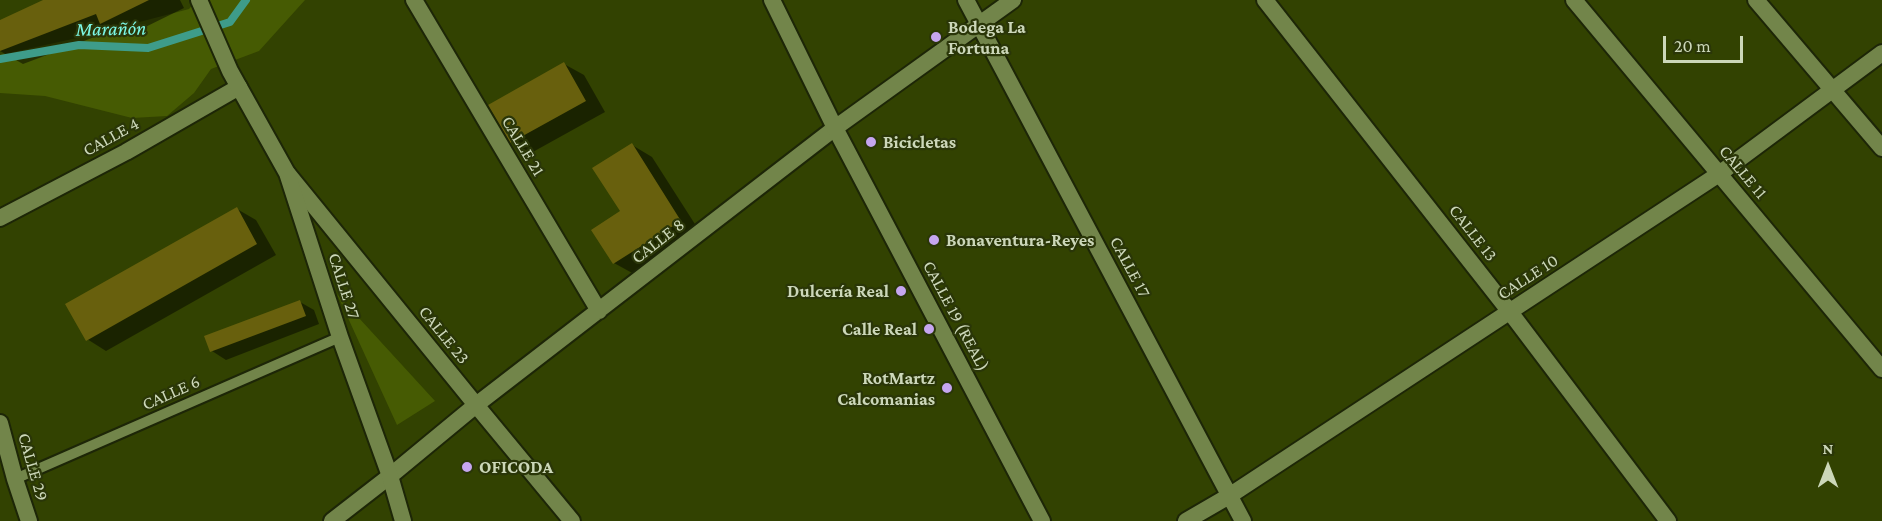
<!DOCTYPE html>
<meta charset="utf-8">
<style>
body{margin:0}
#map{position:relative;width:1882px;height:521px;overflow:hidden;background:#324201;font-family:"Crimson Pro",serif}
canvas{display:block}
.north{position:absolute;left:1798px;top:437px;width:60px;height:60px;-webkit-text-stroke:4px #2a3608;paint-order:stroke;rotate:0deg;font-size:16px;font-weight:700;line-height:24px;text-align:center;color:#ccd7b9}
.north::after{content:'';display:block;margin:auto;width:21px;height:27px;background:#ccd7b9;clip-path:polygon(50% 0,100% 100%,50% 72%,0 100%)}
.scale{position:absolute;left:1663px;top:36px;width:80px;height:27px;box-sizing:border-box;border:3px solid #ccd7b9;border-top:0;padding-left:8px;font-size:18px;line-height:21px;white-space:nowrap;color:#ccd7b9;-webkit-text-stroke:4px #2a3608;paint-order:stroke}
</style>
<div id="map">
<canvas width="1882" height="521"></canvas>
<div class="north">N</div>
<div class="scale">20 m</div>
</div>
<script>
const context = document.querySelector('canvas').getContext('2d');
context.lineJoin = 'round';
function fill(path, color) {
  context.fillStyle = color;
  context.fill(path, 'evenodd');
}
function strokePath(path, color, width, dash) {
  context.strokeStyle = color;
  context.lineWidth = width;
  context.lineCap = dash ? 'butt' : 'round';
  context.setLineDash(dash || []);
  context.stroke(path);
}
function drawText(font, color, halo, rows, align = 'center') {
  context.font = font + ' "Crimson Pro",serif';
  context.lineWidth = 4.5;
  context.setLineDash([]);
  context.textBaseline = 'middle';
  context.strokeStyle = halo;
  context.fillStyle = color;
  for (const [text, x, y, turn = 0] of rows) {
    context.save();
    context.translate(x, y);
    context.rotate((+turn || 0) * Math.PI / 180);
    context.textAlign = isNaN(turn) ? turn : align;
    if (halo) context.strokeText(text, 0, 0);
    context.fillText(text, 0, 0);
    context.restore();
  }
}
const green = new Path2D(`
 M197,0H305L259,51L211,69L194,93L167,116L132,118L45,96L0,93V55L86,36L189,9Z
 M337,294L435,401L397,425Z`);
const shadow = new Path2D(`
 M46,0H180L184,8L125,37L113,30L23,64L0,51V21Z
 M564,64L584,75L605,112L531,153L511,142Z
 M632,145L652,157L700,232L634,274L614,263Z
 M237,209L256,220L276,255L106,351L87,339Z
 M300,302L314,310L319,324L226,360L212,351L206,337Z`);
const stream = new Path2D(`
 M0,59L79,45L148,48L230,22L246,0`);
const building = new Path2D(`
 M43,0H149L100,24L96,14L0,51V20Z
 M564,62L586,101L510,143L488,105Z
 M632,143L681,221L613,264L591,230L620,211L592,168Z
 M237,207L257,244L86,341L65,304Z
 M300,300L306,316L210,352L204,336Z`);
const service = new Path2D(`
 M15,479L340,337`);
const minor = new Path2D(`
 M414,0L599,311
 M966,0L1243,521
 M1265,0L1510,312L1668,521
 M1574,0L1882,369
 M1756,0L1882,148
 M0,218L126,152L239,87
 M0,423L15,479L29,521
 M332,521L390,476L476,405L835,128L1013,0
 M1186,521L1229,496L1719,174L1882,53`);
const tertiary = new Path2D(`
 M288,174L476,405L572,521`);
const secondary = new Path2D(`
 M199,0L230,71L287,173L340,337L390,476L403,521
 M772,0L835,128L1042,521`);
const markers = [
 [936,37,6,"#c6a6f0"],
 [871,142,6,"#c6a6f0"],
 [934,240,6,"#c6a6f0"],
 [901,291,6,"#c6a6f0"],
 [929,329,6,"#c6a6f0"],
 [947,388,6,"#c6a6f0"],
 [467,467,6,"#c6a6f0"]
];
const poiNames = [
 ["Bodega La",948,27],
 ["Fortuna",948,48],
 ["Bicicletas",883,142],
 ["Bonaventura-Reyes",946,240],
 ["Dulcería Real",889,291,"right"],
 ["Calle Real",917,329,"right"],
 ["RotMartz",935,378,"right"],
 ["Calcomanias",935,399,"right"],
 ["OFICODA",479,467]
];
const streetNames = [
 ["CALLE 4",111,137,-29],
 ["CALLE 21",523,146,59],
 ["CALLE 11",1743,172,50],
 ["CALLE 13",1473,233,52],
 ["CALLE 8",658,241,-38],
 ["CALLE 17",1130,267,62],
 ["CALLE 10",1528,277,-33],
 ["CALLE 27",344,286,72],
 ["CALLE 19 (REAL)",956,316,62],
 ["CALLE 23",444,335,51],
 ["CALLE 6",171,393,-24],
 ["CALLE 29",33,467,74]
];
const waterNames = [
 ["Marañón",111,29,-1]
];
fill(green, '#465b03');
fill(shadow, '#0007');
strokePath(stream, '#3e9c8a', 8);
fill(building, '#68600d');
strokePath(service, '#1d2607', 14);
strokePath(minor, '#1d2607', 20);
strokePath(tertiary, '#1d2607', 20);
strokePath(secondary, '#1d2607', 20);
strokePath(service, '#72854a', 10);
strokePath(minor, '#72854a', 16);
strokePath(tertiary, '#72854a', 16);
strokePath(secondary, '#72854a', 16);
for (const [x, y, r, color] of markers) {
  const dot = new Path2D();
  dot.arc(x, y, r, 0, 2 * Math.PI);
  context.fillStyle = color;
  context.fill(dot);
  strokePath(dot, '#2a3608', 2);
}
drawText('bold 18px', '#ccd7b9', '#2a3608', poiNames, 'left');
drawText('18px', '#ccd7b9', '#2a3608', streetNames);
drawText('italic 20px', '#7df9e8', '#2a3608', waterNames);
</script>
